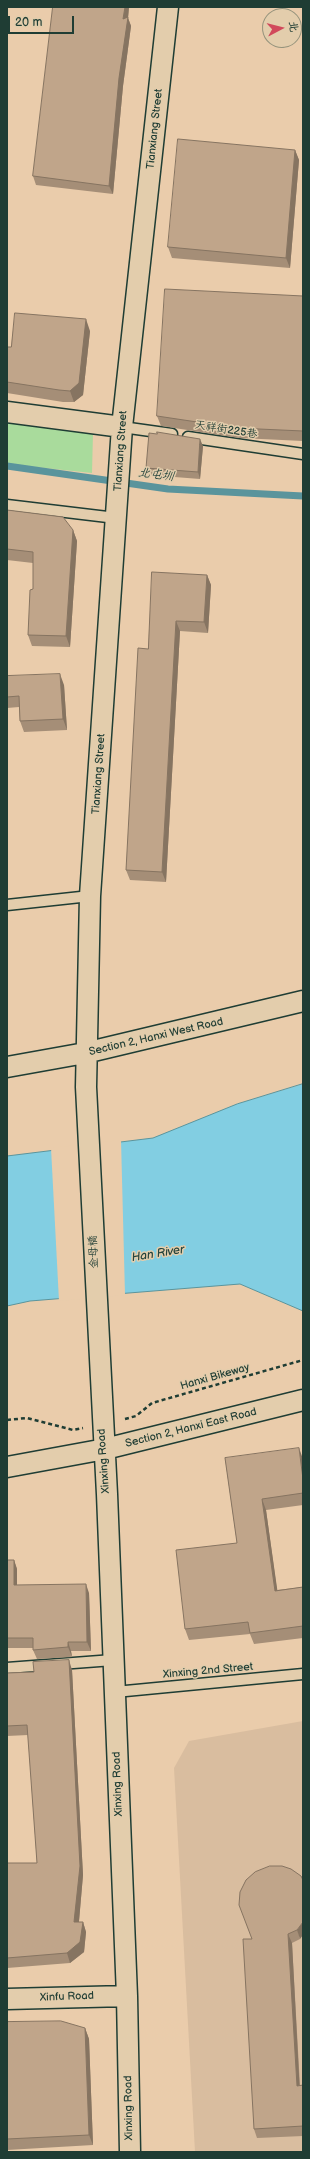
<!DOCTYPE html>
<meta charset="utf-8">
<style>
body{margin:0}
#map{position:relative;width:310px;height:2159px;overflow:hidden;background:#eaccab;font-family:"Balsamiq Sans","LXGW WenKai TC",sans-serif}
canvas{display:block}
.frame{position:absolute;inset:0;border:8px solid #1f3d34;pointer-events:none}
.north{position:absolute;left:262px;top:8px;width:40px;height:40px;box-sizing:border-box;background:#e3cdac;border:1px solid #95937c;border-radius:50%;rotate:83deg;font-size:11px;font-weight:700;line-height:16px;text-align:center;color:#1f3d34}
.north::after{content:'';display:block;margin:auto;width:14px;height:18px;background:#d1495b;clip-path:polygon(50% 0,100% 100%,50% 72%,0 100%)}
.scale{position:absolute;left:8px;top:16px;width:66px;height:18px;box-sizing:border-box;border:2px solid #1f3d34;border-top:0;padding-left:5px;font-size:12px;line-height:14px;white-space:nowrap;color:#1f3d34;-webkit-text-stroke:3px #e3cdac;paint-order:stroke}
</style>
<div id="map">
<canvas width="310" height="2159"></canvas>
<div class="frame"></div>
<div class="north">北</div>
<div class="scale">20 m</div>
</div>
<script>
const context = document.querySelector('canvas').getContext('2d');
context.lineJoin = 'round';
function fill(path, color) {
  context.fillStyle = color;
  context.fill(path, 'evenodd');
}
function strokePath(path, color, width, dash) {
  context.strokeStyle = color;
  context.lineWidth = width;
  context.lineCap = dash ? 'butt' : 'round';
  context.setLineDash(dash || []);
  context.stroke(path);
}
function drawText(font, color, halo, rows, align = 'center') {
  context.font = font + ' "Balsamiq Sans","LXGW WenKai TC",sans-serif';
  context.lineWidth = 3;
  context.setLineDash([]);
  context.textBaseline = 'middle';
  context.strokeStyle = halo;
  context.fillStyle = color;
  for (const [text, x, y, turn = 0] of rows) {
    context.save();
    context.translate(x, y);
    context.rotate((+turn || 0) * Math.PI / 180);
    context.textAlign = isNaN(turn) ? turn : align;
    if (halo) context.strokeText(text, 0, 0);
    context.fillText(text, 0, 0);
    context.restore();
  }
}
const built = new Path2D(`
 M303,1721V2152H195L174,1768L189,1741Z`);
const green = new Path2D(`
 M7,422L93,433L92,473L7,464Z`);
const water = new Path2D(`
 M303,1084V1311L240,1284L30,1301L7,1306V1156L153,1138L237,1104Z`);
const pier = new Path2D(`
 M121,1140L125,1295L59,1301L51,1148Z`);
const stream = new Path2D(`
 M7,466L168,489L303,496`);
const path = new Path2D(`
 M125,1419L136,1416L152,1403L303,1360
 M7,1420L27,1418L73,1430L83,1428`);
const lane = new Path2D(`
 M122,427L172,434
 M188,437L303,454
 M7,505L116,518
 M7,905L90,896
 M7,1668L113,1660
 M115,1692L303,1674`);
const street = new Path2D(`
 M7,412L122,427
 M7,1067L85,1053L303,1001
 M7,1467L105,1449L303,1400
 M7,1999L127,1996
 M130,2152L127,1996L107,1494L86,1087L90,896L122,427L168,7`);
const wall = new Path2D(`
 M53,7H129L128,18L131,26L123,86L113,194L36,185L33,176Z
 M295,150L299,160L290,268L172,258L168,247Z
 M303,296V441L240,438L161,426L157,416Z
 M90,331L83,395L74,402H63L7,393V347H11Z
 M203,446L200,479L149,475L146,468Z
 M7,510L73,530L77,541L70,647L32,646L28,635L33,589V563L7,560Z
 M207,575L211,585L208,633L180,631L166,882L130,880L126,870L148,649Z
 M7,676L64,685L67,730L24,732L20,721L19,707L7,708Z
 M225,1458L303,1459V1505L266,1510L277,1590L303,1587V1638L254,1644L250,1634L189,1640L185,1629L237,1543Z
 M7,1560H14L17,1569V1585L89,1593L91,1651H71L72,1657L37,1659L33,1650V1648H7Z
 M72,1670L83,1875L79,1922H83L86,1932L84,1952L70,1963L7,1968V1863H37L28,1735L7,1736V1673Z
 M282,1866L300,1939L292,1943L300,2086L303,2085V2136L257,2138L254,2129L252,1939Z
 M7,2022L85,2028L89,2039L93,2145L7,2150Z`);
const shadedWall = new Path2D(`
 M125,7H129L128,18L131,26L123,86L113,194L109,186L123,19Z
 M295,150L299,160L290,268L286,258Z
 M86,319L90,331L83,395L74,402L70,391Z
 M200,439L203,446L200,479L198,472Z
 M73,530L77,541L70,647L66,636Z
 M207,575L211,585L208,633L204,622Z
 M176,621L180,631L166,882L162,872Z
 M60,674L64,685L67,730L63,719Z
 M299,1448L303,1459V1479Z
 M262,1499L266,1510L279,1602L275,1591Z
 M14,1560L17,1569V1594L14,1585Z
 M86,1584L89,1593L91,1651L87,1642Z
 M68,1642L71,1651L72,1657L68,1647Z
 M69,1660L72,1670L83,1875L78,1932L74,1922Z
 M83,1922L86,1932L84,1952L70,1963L67,1953Z
 M303,1922V1935L300,1939L297,1930Z
 M288,1934L292,1943L300,2095L297,2086Z
 M85,2028L89,2039L93,2145L89,2135Z`);
const building = new Path2D(`
 M53,7H125L123,19L128,17L119,78L109,186L33,176Z
 M178,139L295,150L286,258L168,247Z
 M165,289L303,296V431L237,428L157,416Z
 M15,313L86,319L79,383L70,391L59,390L7,382V347H11Z
 M157,432L200,439L198,472L146,468L149,433L157,434Z
 M7,510L63,517L73,530L66,636L28,635L30,590L33,589V552L7,549Z
 M152,572L207,575L204,622L176,621L162,872L126,870L138,648L148,649Z
 M60,674L63,719L20,721L19,696L7,697V676Z
 M299,1448L303,1479V1493L262,1499L275,1591L303,1587V1626L250,1633L248,1622L185,1629L176,1550L237,1543L225,1458Z
 M7,1560H14V1585L86,1584L87,1642H68V1647L33,1650V1638H7Z
 M69,1660L80,1866L74,1922H83L80,1942L67,1953L7,1958V1863H37L27,1725L7,1726V1673L34,1672L33,1662Z
 M270,1866H282L291,1869L301,1876L303,1880V1922L297,1930L288,1934L297,2086L303,2085V2126L254,2129L243,1939H252L239,1905L240,1892L246,1880L255,1872Z
 M61,2021L85,2028L89,2135L7,2139V2022Z`);
const streetNames = [
 ["Tianxiang Street",155,129,-84],
 ["天祥街225巷",226,430,9],
 ["Tianxiang Street",121,451,-86],
 ["Tianxiang Street",99,774,-86],
 ["Section 2, Hanxi West Road",156,1037,-13],
 ["金母橋",94,1252,-93],
 ["Hanxi Bikeway",215,1377,-16],
 ["Section 2, Hanxi East Road",191,1428,-14],
 ["Xinxing Road",104,1461,-94],
 ["Xinxing 2nd Street",208,1671,-5],
 ["Xinxing Road",118,1784,-92],
 ["Xinfu Road",67,1997,-2],
 ["Xinxing Road",129,2108,-91]
];
const waterNames = [
 ["北屯圳",156,475,7],
 ["Han River",158,1254,-9]
];
fill(built, '#d9bd9f');
fill(green, '#a9db9c');
fill(water, '#82cee2');
strokePath(water, '#5a949c', 1);
fill(pier, '#eaccab');
strokePath(stream, '#5a949c', 7);
strokePath(lane, '#1f3d34', 13);
strokePath(street, '#1f3d34', 23);
strokePath(path, '#1f3d34', 2.5, [4, 3]);
strokePath(lane, '#e3cdac', 10);
strokePath(street, '#e3cdac', 20);
fill(wall, '#a58e77');
fill(shadedWall, '#867461');
fill(building, '#c0a58a');
strokePath(building, '#867461', 1);
drawText('11px', '#1f3d34', '#e3cdac', streetNames);
drawText('italic 12px', '#24443d', '#e3cdac', waterNames);
</script>
